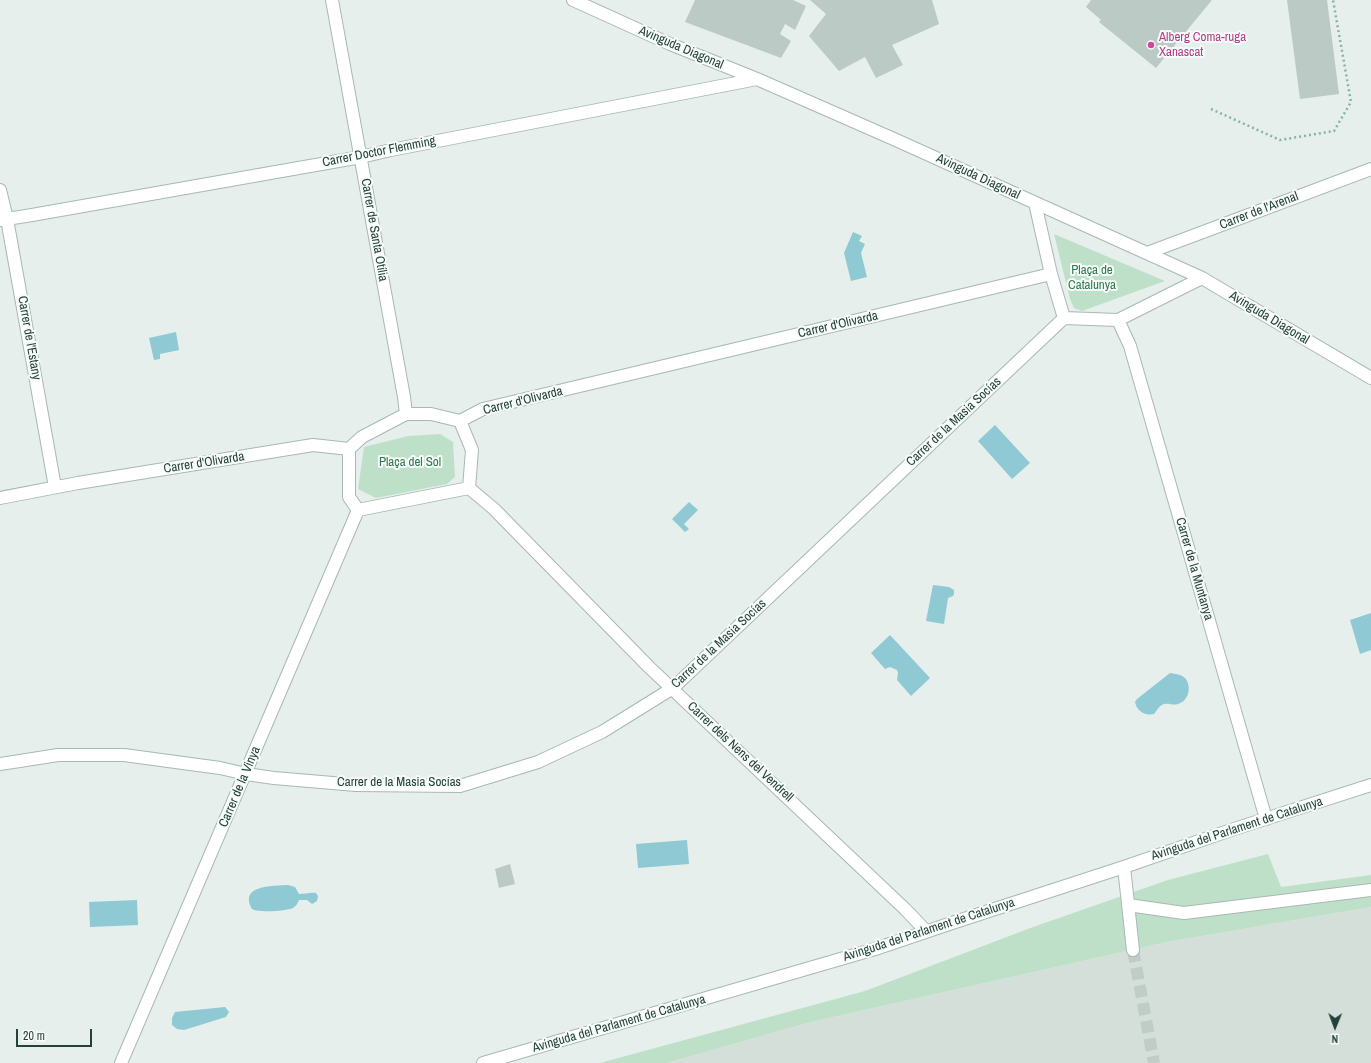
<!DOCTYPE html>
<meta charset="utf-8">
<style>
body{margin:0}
#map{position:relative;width:1371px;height:1063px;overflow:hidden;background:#e6efeb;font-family:"Archivo Narrow",sans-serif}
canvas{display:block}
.north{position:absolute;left:1315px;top:1007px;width:40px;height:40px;-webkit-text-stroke:3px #f7fbf9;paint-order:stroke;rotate:181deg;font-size:11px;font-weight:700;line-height:16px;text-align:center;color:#24423a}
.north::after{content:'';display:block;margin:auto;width:14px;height:18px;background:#24423a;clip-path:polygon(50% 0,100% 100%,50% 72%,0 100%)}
.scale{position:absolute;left:16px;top:1029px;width:76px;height:18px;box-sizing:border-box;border:2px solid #24423a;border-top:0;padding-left:5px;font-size:12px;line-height:14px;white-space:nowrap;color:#24423a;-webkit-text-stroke:3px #f7fbf9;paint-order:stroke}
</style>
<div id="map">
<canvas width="1371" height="1063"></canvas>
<div class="north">N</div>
<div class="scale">20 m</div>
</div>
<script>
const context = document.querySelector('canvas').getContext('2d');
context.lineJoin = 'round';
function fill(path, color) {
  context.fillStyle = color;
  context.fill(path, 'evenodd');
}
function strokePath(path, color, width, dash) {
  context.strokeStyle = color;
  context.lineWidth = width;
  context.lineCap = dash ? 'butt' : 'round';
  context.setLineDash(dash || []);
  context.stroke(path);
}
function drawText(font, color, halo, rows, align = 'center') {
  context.font = font + ' "Archivo Narrow",sans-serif';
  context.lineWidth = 4;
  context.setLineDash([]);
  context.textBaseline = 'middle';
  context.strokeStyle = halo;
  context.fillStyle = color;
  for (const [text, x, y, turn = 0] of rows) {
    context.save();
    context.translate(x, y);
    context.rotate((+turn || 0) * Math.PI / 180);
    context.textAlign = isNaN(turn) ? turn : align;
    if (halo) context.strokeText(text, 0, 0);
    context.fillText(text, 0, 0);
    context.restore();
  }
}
const built = new Path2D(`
 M1371,907V1063H667L811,1022L1167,942Z`);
const green = new Path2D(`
 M1054,234L1165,281L1082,311L1074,308L1070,299Z
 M440,434L453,442L455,477L447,484L376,498L358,489L364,447L408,436Z
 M1268,854L1281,887L1371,875V907L1167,942L811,1022L667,1063H600L865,991L1033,927L1168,880Z`);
const water = new Path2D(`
 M853,232L862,236L859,241L865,244L861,253L867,277L851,281L844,253Z
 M176,332L179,350L160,354V359L154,360L149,338Z
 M995,425L1030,463L1012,479L978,441Z
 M689,502L698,510L684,524L689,529L685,532L672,519Z
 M933,585L949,587L954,590V594L953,596L948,598L944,624L926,621Z
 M1371,613V650L1360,654L1350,620Z
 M890,635L930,678L911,696L897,680L898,673L897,670L890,667L885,669L871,653Z
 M1170,673C1175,674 1181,674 1185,678C1192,686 1189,701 1178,704C1173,706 1168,702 1162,705C1158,707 1157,711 1154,714C1144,716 1137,711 1135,702L1137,699Z
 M687,840L689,864L638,868L636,844Z
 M288,885L295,887L299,894C305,894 310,892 316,893L318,896L317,901L312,904L307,900H299C298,903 296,906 293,908C287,911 258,913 252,909C239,885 272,886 288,885Z
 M137,900L138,925L90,927L89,902Z
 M225,1007L229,1012L226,1017L184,1030L177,1029L172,1025V1018L175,1012Z`);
const building = new Path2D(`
 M695,0H793L806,6L795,30L785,24L780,34L791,41L781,58L685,22Z
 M810,0H932L939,24L892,45L903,65L876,78L865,57L839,71L809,36L826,14Z
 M1091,0H1212L1156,68L1099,22L1101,20L1086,7Z
 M1287,0H1327L1339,94L1300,99Z
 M510,864L515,884L499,888L495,869Z`);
const minorTunnel = new Path2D(`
 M1133,950L1154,1063`);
const path = new Path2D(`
 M1211,109L1280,140L1334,131L1351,102L1333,0`);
const minor = new Path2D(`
 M332,0L404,397L406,414
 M573,0L670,44L757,79L896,140L1202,278L1371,378
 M0,190L7,219L55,487
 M1035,203L1051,274L1064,318L1118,320L1202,278
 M0,220L32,215L361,157L391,150L757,79
 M1147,253L1371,169
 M1118,320L1130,346L1266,819
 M349,449L362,437L406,414H431L460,421L483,409L1051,274
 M349,449V497L358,510L469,488L472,450L460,421
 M469,488L494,509L649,667L905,909L926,931
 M0,498L78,483L313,445L349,449
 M0,764L58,755H124L220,768L246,774L274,778L356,785L460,786L538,762L602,732L673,688L1064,318
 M1124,867L1133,950
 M1128,905L1184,913L1371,890
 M121,1063L358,510
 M483,1063L875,949L955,922L1124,867L1231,830L1371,785`);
const markers = [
 [1151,45,4,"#d1479c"]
];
const hotelNames = [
 ["Alberg Coma-ruga",1159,38],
 ["Xanascat",1159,53]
];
const streetNames = [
 ["Avinguda Diagonal",681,48,23],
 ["Carrer Doctor Flemming",379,152,-11],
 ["Avinguda Diagonal",978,177,25],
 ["Carrer de l'Arenal",1259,211,-21],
 ["Carrer de Santa Otília",374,230,80],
 ["Avinguda Diagonal",1269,318,31],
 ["Carrer d'Olivarda",838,325,-13],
 ["Carrer de l'Estany",29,338,80],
 ["Carrer d'Olivarda",523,401,-14],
 ["Carrer de la Masia Socías",954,422,-43],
 ["Carrer d'Olivarda",204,463,-9],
 ["Carrer de la Muntanya",1194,569,74],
 ["Carrer de la Masia Socías",719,644,-43],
 ["Carrer dels Nens del Vendrell",740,752,43],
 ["Carrer de la Masia Socías",399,783],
 ["Carrer de la Vinya",240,787,-67],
 ["Avinguda del Parlament de Catalunya",1237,829,-18],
 ["Avinguda del Parlament de Catalunya",929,930,-18],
 ["Avinguda del Parlament de Catalunya",619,1024,-16]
];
const parkNames = [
 ["Plaça de",1092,271],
 ["Catalunya",1092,286],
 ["Plaça del Sol",410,463]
];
fill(built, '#d4dfda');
fill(green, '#bfe0c8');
fill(water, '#8ec9d4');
fill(building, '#bbcac4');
strokePath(minorTunnel, '#bfccc8', 12, [12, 6]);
strokePath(minor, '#a8b8b2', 14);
strokePath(path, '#86b3a5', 2.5, [2, 3]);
strokePath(minor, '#fff', 12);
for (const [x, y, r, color] of markers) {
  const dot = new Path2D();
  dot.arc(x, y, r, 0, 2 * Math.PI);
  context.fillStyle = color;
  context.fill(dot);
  strokePath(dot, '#f7fbf9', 1.5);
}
drawText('13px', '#b23c85', '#f7fbf9', hotelNames, 'left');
drawText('13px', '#24423a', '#f7fbf9', streetNames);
drawText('13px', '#2d7a4b', '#f7fbf9', parkNames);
</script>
